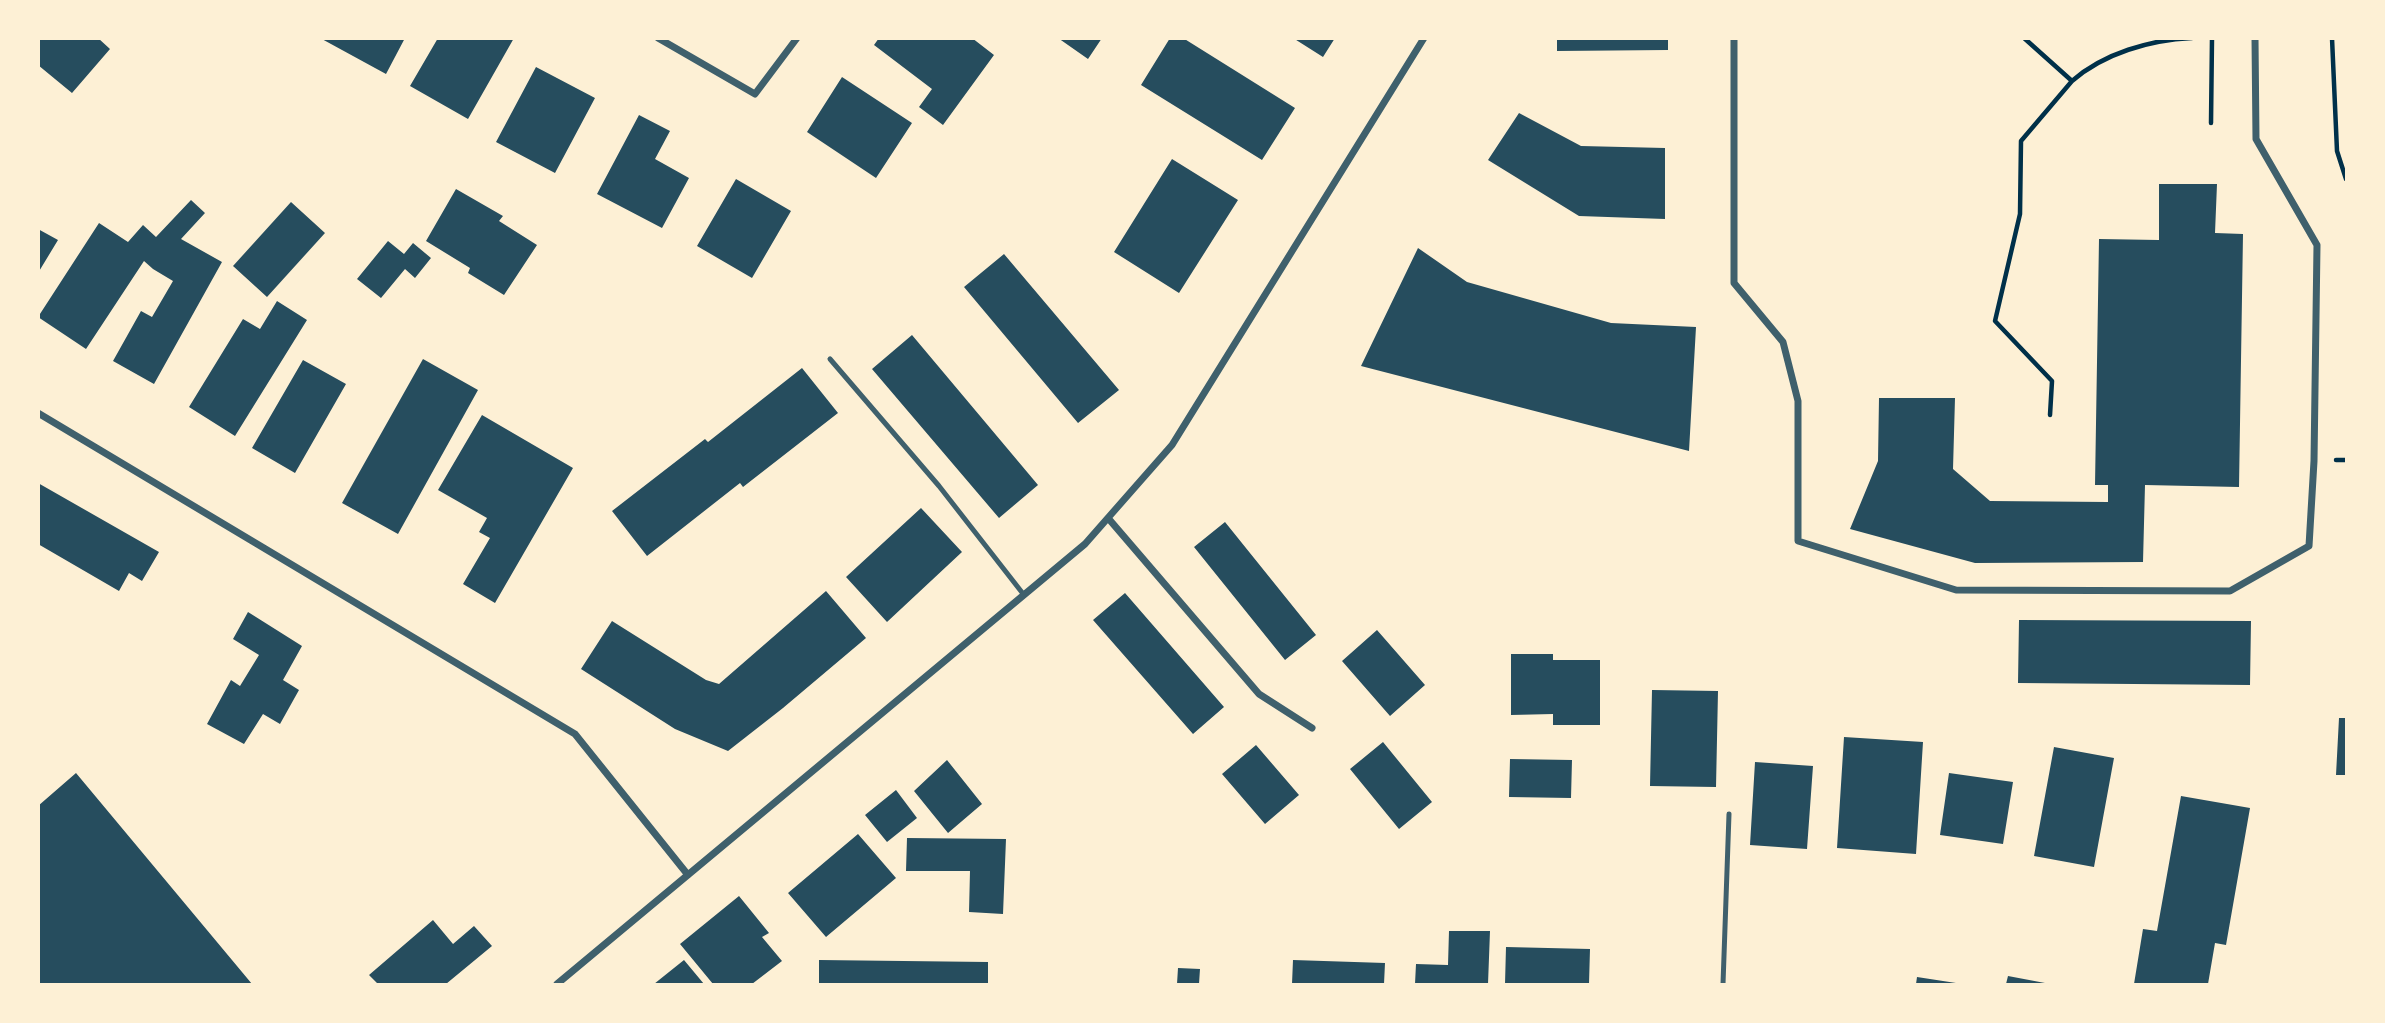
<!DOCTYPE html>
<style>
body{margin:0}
#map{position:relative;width:2385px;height:1023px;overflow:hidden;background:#fdf0d5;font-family:Ubuntu,sans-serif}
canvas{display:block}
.frame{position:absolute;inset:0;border:40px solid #fdf0d5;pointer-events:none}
</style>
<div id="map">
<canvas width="2385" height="1023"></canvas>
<div class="frame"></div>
</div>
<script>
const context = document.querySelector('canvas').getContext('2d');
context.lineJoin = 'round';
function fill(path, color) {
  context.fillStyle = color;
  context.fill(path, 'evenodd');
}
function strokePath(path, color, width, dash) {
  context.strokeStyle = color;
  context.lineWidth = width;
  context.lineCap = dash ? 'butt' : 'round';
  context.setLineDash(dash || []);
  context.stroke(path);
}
const building = new Path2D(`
 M38,38H98L110,49L72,93L38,65Z
 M320,38H405L386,74Z
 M438,38H514L468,119L410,86Z
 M879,38H972L994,55L943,125L919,107L932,89L874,45Z
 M1058,38H1102L1088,59Z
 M1170,38H1183L1295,108L1262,160L1141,85Z
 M1293,38H1335L1323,57Z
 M1557,38H1668V50L1557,51Z
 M536,67L595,98L555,173L496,142Z
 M842,77L912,123L876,178L807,132Z
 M1519,113L1581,146L1665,148V219L1579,216L1488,160Z
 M639,115L670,131L655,159L689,178L662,228L597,194Z
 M1172,159L1238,200L1179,293L1114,252Z
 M736,179L791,211L752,278L697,246Z
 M2159,184H2217L2215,233L2243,234L2239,487L2145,485L2143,562L1975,563L1850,529L1878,461L1879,398H1955L1953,469L1990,501L2108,502V485H2095L2099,239L2159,240Z
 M456,189L503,216L499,221L537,245L504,295L468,273L470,268L426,241Z
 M191,200L205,213L181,239L222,262L154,384L113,361L141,311L152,317L173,281L153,269L144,261L86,349L38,317L99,223L128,242L143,225L156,237Z
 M291,202L325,233L267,297L233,266Z
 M38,229L58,240L38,273Z
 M388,241L404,254L413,243L431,258L415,278L405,269L381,298L357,279Z
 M1418,248L1467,282L1611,323L1696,327L1689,451L1361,366Z
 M1004,254L1119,390L1078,423L964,287Z
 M277,301L307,320L235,436L189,407L243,319L260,329Z
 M912,335L1038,485L999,518L872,369Z
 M423,359L478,390L398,534L342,503Z
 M303,360L346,384L295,473L252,448Z
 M802,368L838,413L743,487L740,483L647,556L612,511L705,439L708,442Z
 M482,415L573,468L495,603L463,584L490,538L479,532L487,518L438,490Z
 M38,483L159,552L142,581L129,573L119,591L38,544Z
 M921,508L962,552L887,622L846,577Z
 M1225,522L1316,635L1285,660L1194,547Z
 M826,591L866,638L783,708L728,751L675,729L581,669L612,621L706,680L719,684Z
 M1125,593L1224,707L1193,734L1093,620Z
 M248,612L302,646L283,680L299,690L280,724L263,714L244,744L207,724L231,680L240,686L259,655L233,639Z
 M2019,620L2251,621L2250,685L2018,683Z
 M1377,630L1425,685L1390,716L1342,661Z
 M1511,654H1553V660H1600V725H1553V714L1511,715Z
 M1652,690L1718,691L1716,787L1650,786Z
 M2339,718H2346V775H2336Z
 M1844,737L1923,742L1916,854L1837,848Z
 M1383,742L1432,802L1399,829L1350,769Z
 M1256,745L1299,795L1265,824L1222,774Z
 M2054,747L2114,758L2094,867L2034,856Z
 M1510,759L1572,760L1571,798L1509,797Z
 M947,760L982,804L948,833L914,791Z
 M1755,762L1813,766L1807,849L1750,845Z
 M76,773L252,984H38V806Z
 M1949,773L2013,782L2003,844L1940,835Z
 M896,790L917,818L887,842L865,815Z
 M2181,796L2250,808L2226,945L2215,943L2208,984H2134L2143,929L2157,931Z
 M858,834L896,878L826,937L788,893Z
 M907,838L1006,839L1003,914L969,912L970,871H906Z
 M739,896L769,933L762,937L782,961L752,984H713L680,944Z
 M433,920L453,944L474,926L492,946L446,984H378L369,975Z
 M1449,931H1490L1488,984H1415L1416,964L1448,965Z
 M1506,947L1590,949L1589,984H1505Z
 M684,960L704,984H654Z
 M819,960L988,962V984H819Z
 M1293,960L1385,963L1384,984H1292Z
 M1178,968L1200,969L1199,984H1177Z
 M2008,976L2045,983L2044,984H2006Z
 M1917,977L1956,983V984H1916Z`);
const path = new Path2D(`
 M2024,38L2072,81C2104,53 2150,40 2192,38
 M2332,38L2337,151L2346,179
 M2211,123L2212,38
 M2050,415L2052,381L1995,321L2020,214L2021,141L2072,81
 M2336,460H2346`);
const service = new Path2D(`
 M830,359L939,486L1024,595
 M1723,984L1729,814`);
const minor = new Path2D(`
 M658,38L755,94L797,38
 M1734,38V283L1783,342L1798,401V541L1956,590L2230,591L2309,546L2314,461L2317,245L2256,139L2255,38
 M38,413L575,734L688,875
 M1108,518L1259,694L1312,728
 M557,984L1085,544L1172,445L1424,38`);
fill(building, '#264d5e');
strokePath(path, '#003049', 4.5);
strokePath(service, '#3f606c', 5);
strokePath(minor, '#3f606c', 7);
</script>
